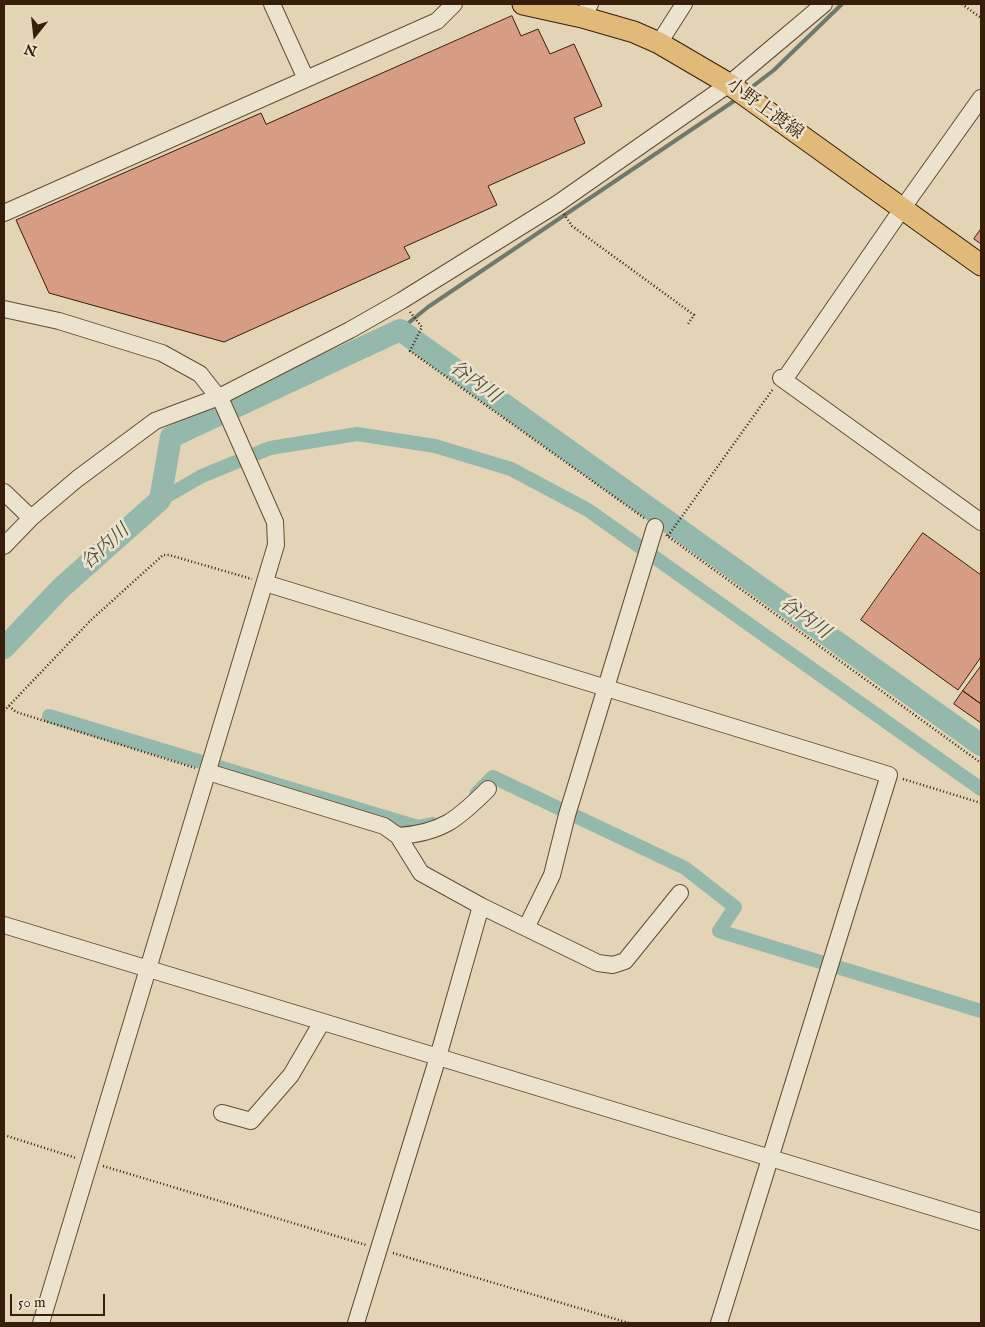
<!DOCTYPE html>
<meta charset="utf-8">
<style>
body{margin:0}
#map{position:relative;width:985px;height:1327px;overflow:hidden;background:#e2d4b4;font-family:"IM FELL English",serif}
canvas{display:block}
.frame{position:absolute;inset:0;border:5px solid #371e0a;pointer-events:none}
.north{position:absolute;left:10px;top:10px;width:50px;height:50px;-webkit-text-stroke:4px #ece3ce;paint-order:stroke;rotate:196deg;font-size:14px;font-weight:700;line-height:20px;text-align:center;color:#371e0a}
.north::after{content:'';display:block;margin:auto;width:18px;height:22px;background:#371e0a;clip-path:polygon(50% 0,100% 100%,50% 72%,0 100%)}
.scale{position:absolute;left:10px;top:1294px;width:95px;height:22px;box-sizing:border-box;border:2px solid #371e0a;border-top:0;padding-left:6px;font-size:15px;line-height:18px;white-space:nowrap;color:#371e0a;-webkit-text-stroke:4px #ece3ce;paint-order:stroke}
</style>
<div id="map">
<canvas width="985" height="1327"></canvas>
<div class="frame"></div>
<div class="north">N</div>
<div class="scale">50 m</div>
</div>
<script>
const context = document.querySelector('canvas').getContext('2d');
context.lineJoin = 'round';
function strokePath(path, color, width, dash) {
  context.strokeStyle = color;
  context.lineWidth = width;
  context.lineCap = dash ? 'butt' : 'round';
  context.setLineDash(dash || []);
  context.stroke(path);
}
function fill(path, color) {
  context.fillStyle = color;
  context.fill(path, 'evenodd');
}
function drawText(font, color, halo, rows, align = 'center') {
  context.font = font + ' "IM FELL English","Noto Serif JP",serif';
  context.lineWidth = 5;
  context.setLineDash([]);
  context.textBaseline = 'middle';
  context.strokeStyle = halo;
  context.fillStyle = color;
  for (const [text, x, y, turn = 0] of rows) {
    context.save();
    context.translate(x, y);
    context.rotate((+turn || 0) * Math.PI / 180);
    context.textAlign = isNaN(turn) ? turn : align;
    if (halo) context.strokeText(text, 0, 0);
    context.fillText(text, 0, 0);
    context.restore();
  }
}
const stream = new Path2D(`
 M748,90L774,70L842,4
 M400,330L428,307L737,99`);
const canal = new Path2D(`
 M160,500L202,476L270,448L357,434L435,446L511,469L588,510L981,789
 M49,716L418,827L432,824
 M476,794L493,777L685,868L735,907L719,931L981,1011`);
const river = new Path2D(`
 M4,648L61,588L160,500L171,437L400,330L981,745`);
const building = new Path2D(`
 M512,16L521,36L538,29L550,54L574,44L602,106L574,118L585,143L488,186L497,205L404,247L410,258L224,342L49,293L16,220L261,113L266,124Z
 M981,229V244L974,239Z
 M923,533L981,575V657L958,690L861,620Z
 M981,666V704L963,691Z
 M963,691L981,704V723L954,704Z`);
const path = new Path2D(`
 M962,4L981,18
 M564,214L572,226L694,315L688,324
 M410,312L422,327L410,351L644,518
 M666,535L981,763
 M668,536L773,389
 M9,706L16,712L195,768
 M4,711L90,621L163,555H169L252,579
 M903,779L981,803
 M4,1135L76,1158
 M103,1166L366,1245
 M393,1253L629,1323`);
const minor = new Path2D(`
 M272,4L306,79
 M582,17L590,4
 M659,43L684,4
 M4,213L437,21L454,4
 M4,309L59,321L162,353L200,374L222,402L275,522L276,545L41,1323
 M781,378L981,522
 M784,380L902,209L981,98
 M4,492L31,518
 M4,546L31,518L77,479L155,421L219,397L350,330L401,301L557,204L729,84L824,4
 M265,583L889,775L719,1323
 M208,772L384,826L398,836L421,873L481,906L598,963L613,965L625,961L680,893
 M398,836C442,833 458,819 488,789
 M4,925L981,1222
 M526,928L552,875L567,815L655,527
 M222,1113L251,1121L291,1075L322,1022
 M356,1323L438,1057L481,906`);
const major = new Path2D(`
 M523,4L582,17L634,32L659,43L729,84L981,265`);
const streetNames = [
 ["小野上渡線",764,110,36]
];
const waterNames = [
 ["谷内川",474,383,36],
 ["谷内川",106,548,-42],
 ["谷内川",804,619,36]
];
strokePath(stream, '#6f7a6c', 4);
strokePath(canal, '#95b8ad', 14);
strokePath(river, '#95b8ad', 22);
fill(building, '#d79c84');
strokePath(building, '#371e0a', 1);
strokePath(minor, '#624c34', 18);
strokePath(major, '#371e0a', 23);
strokePath(path, '#371e0a', 2.5, [1, 2.5]);
strokePath(minor, '#ece3ce', 16);
strokePath(major, '#e1ba7a', 21);
drawText('18px', '#371e0a', '#ece3ce', streetNames);
drawText('italic 19px', '#534c3b', '#ece3ce', waterNames);
</script>
